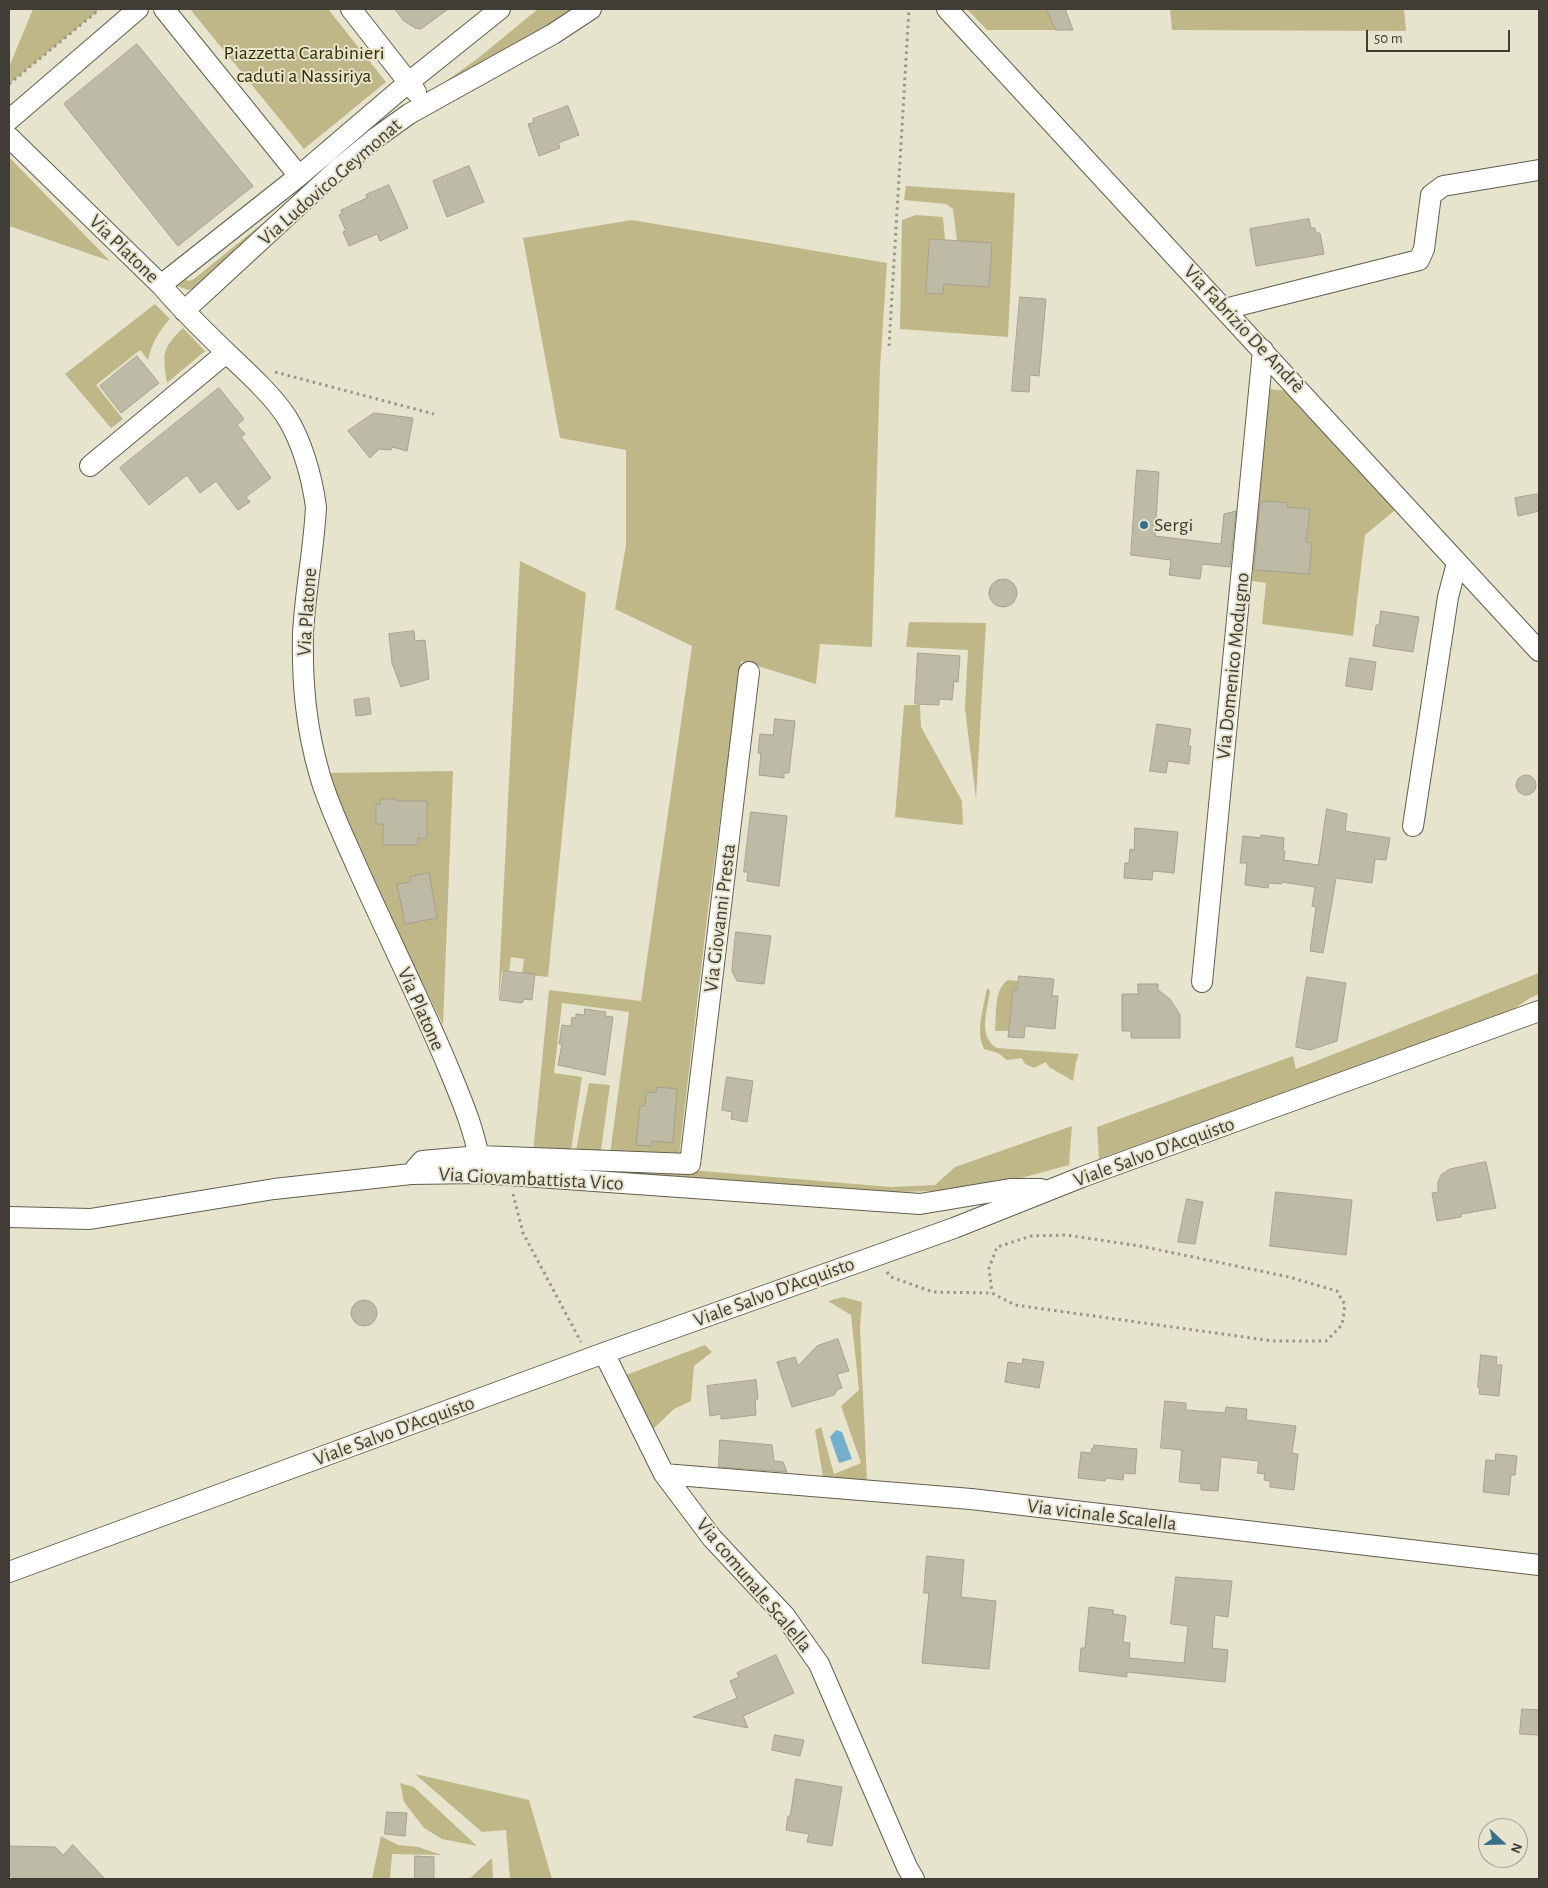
<!DOCTYPE html>
<meta charset="utf-8">
<style>
body{margin:0}
#map{position:relative;width:1548px;height:1888px;overflow:hidden;background:#e7e4ce;font-family:"Alegreya Sans",sans-serif}
canvas{display:block}
.frame{position:absolute;inset:0;border:10px solid #3f3d35;pointer-events:none}
.north{position:absolute;left:1478px;top:1818px;width:50px;height:50px;box-sizing:border-box;background:#e7e4ce;border:1px solid #a4a191;border-radius:50%;rotate:111deg;font-size:14px;font-weight:700;line-height:20px;text-align:center;color:#3f3d35}
.north::after{content:'';display:block;margin:auto;width:18px;height:22px;background:#38708a;clip-path:polygon(50% 0,100% 100%,50% 72%,0 100%)}
.scale{position:absolute;left:1366px;top:30px;width:144px;height:22px;box-sizing:border-box;border:2px solid #3f3d35;border-top:0;padding-left:6px;font-size:15px;line-height:18px;white-space:nowrap;color:#3f3d35;-webkit-text-stroke:4px #e7e4ce;paint-order:stroke}
</style>
<div id="map">
<canvas width="1548" height="1888"></canvas>
<div class="frame"></div>
<div class="north">N</div>
<div class="scale">50 m</div>
</div>
<script>
const context = document.querySelector('canvas').getContext('2d');
context.lineJoin = 'round';
function fill(path, color) {
  context.fillStyle = color;
  context.fill(path, 'evenodd');
}
function strokePath(path, color, width, dash) {
  context.strokeStyle = color;
  context.lineWidth = width;
  context.lineCap = dash ? 'butt' : 'round';
  context.setLineDash(dash || []);
  context.stroke(path);
}
function drawText(font, color, halo, rows, align = 'center') {
  context.font = font + ' "Alegreya Sans",sans-serif';
  context.lineWidth = 4;
  context.setLineDash([]);
  context.textBaseline = 'middle';
  context.strokeStyle = halo;
  context.fillStyle = color;
  for (const [text, x, y, turn = 0] of rows) {
    context.save();
    context.translate(x, y);
    context.rotate((+turn || 0) * Math.PI / 180);
    context.textAlign = isNaN(turn) ? turn : align;
    if (halo) context.strokeText(text, 0, 0);
    context.fillText(text, 0, 0);
    context.restore();
  }
}
const green = new Path2D(`
 M33,9H100L9,84V67Z
 M190,9H328L386,82L304,149Z
 M538,9H581L435,89L477,59Z
 M967,9H1047L1056,30H987Z
 M1170,9H1404L1406,31L1172,30Z
 M9,157L110,261L9,226Z
 M328,170L197,287L188,290L178,286L186,280L189,281L194,279Z
 M906,186L1015,193L1008,337L900,329L902,220L916,215L943,217L945,240L930,239L926,293L943,294L944,284L988,287L991,243L957,241L953,209L946,204L904,200Z
 M632,220L887,263L880,368L872,647L820,644L816,684L741,661L708,910L679,1156L610,1154L629,1012L562,1003L554,1073L582,1077L571,1150L533,1153L549,990L641,1001L692,646L615,609L626,545V450L560,438L523,238Z
 M155,304L170,319C158,332 152,343 148,360L140,350L96,385L123,419L111,428L65,374Z
 M183,328L205,351L167,383C163,354 161,349 183,328Z
 M1268,389L1288,391L1307,415L1395,510L1365,535L1353,636L1262,624L1266,583L1252,581Z
 M520,561L586,593L548,977L522,974L524,959L511,957L509,972L502,971L498,1002Z
 M909,622L986,623L976,799L965,708L968,650L906,647Z
 M904,705H920L921,727L962,801L963,825L895,817Z
 M453,771L443,1025L364,861L328,773Z
 M1539,973V994L1530,998L1512,1010L1099,1159L1097,1127L1293,1056L1296,1069Z
 M1008,980L1018,981V990H1013L1009,1031H995C997,1014 993,990 1008,980Z
 M987,988L990,990C988,1009 977,1037 997,1048L1079,1054L1076,1062L1073,1081L1049,1067L1046,1062L1034,1068L1025,1064L1022,1058L1007,1060L998,1053L984,1049C975,1031 984,1007 987,988Z
 M589,1083L610,1085L601,1150L599,1156L576,1150Z
 M1072,1126L1069,1165L1010,1181L933,1191L895,1192L496,1166L678,1169L891,1187L935,1185L955,1167Z
 M843,1297L862,1302L860,1328L867,1482H824L815,1430L821,1427L834,1474L861,1463L841,1406L859,1390L851,1315L828,1301Z
 M705,1345L712,1352L694,1366L691,1401L674,1409L652,1430L626,1375Z
 M415,1774L529,1800L552,1879H510L506,1830L482,1832Z
 M400,1783L414,1787L477,1846L442,1839L424,1828L404,1802Z
 M381,1836L398,1845L418,1847L442,1855L392,1854L390,1879H372Z
 M492,1858L493,1879H469Z`);
const water = new Path2D(`
 M836,1430L842,1432L852,1459L839,1463L830,1437Z`);
const building = new Path2D(`
 M395,9H448L421,29L415,28L404,21Z
 M1047,9H1065L1073,30H1056Z
 M137,44L253,186L178,246L64,104Z
 M568,106L579,135L558,143L560,148L539,156L528,124L534,122L533,119Z
 M469,166L484,202L447,217L433,181Z
 M389,185L408,228L380,241L377,234L349,246L343,232L346,231L339,215L342,213L341,210L367,198L366,195Z
 M1309,219L1311,228H1315L1316,233H1320L1324,254L1256,266L1250,229Z
 M930,239L992,243L989,287L944,284L943,294L926,293Z
 M1020,297L1046,299L1039,376L1030,375L1029,392L1012,391Z
 M137,356L159,383L121,413L100,386Z
 M219,388L244,419L237,425L245,434L241,437L271,478L246,497L250,502L238,510L216,481L200,493L187,475L149,505L120,468Z
 M374,413L413,418L407,451L392,447L391,450L379,449L370,458L348,431Z
 M1137,470L1159,472L1155,536L1221,544L1224,514L1236,511L1230,567L1202,564L1200,579L1169,575L1171,560L1131,555Z
 M1539,494V511L1518,516L1515,498Z
 M1268,501L1288,503L1287,507L1310,509L1306,542L1312,543L1309,574L1254,570L1260,503Z
 M989 593a14 14 0 1 1 28 0a14 14 0 1 1-28 0Z
 M1381,611L1419,617L1413,652L1373,646L1376,625H1379Z
 M414,631L415,641L425,640L429,679L401,687L392,663L389,634Z
 M918,653L960,656L958,682L954,681L952,700L939,699V705L915,704Z
 M1350,658L1376,662L1372,690L1346,686Z
 M369,698L371,714L356,716L354,700Z
 M775,719L795,721L789,773H784V778L759,775L761,753H758L760,734L773,735Z
 M1157,724L1191,729L1188,746H1191L1189,764L1168,761L1166,773L1150,771Z
 M1516 785a10 10 0 1 1 20 0a10 10 0 1 1-20 0Z
 M380,799H396V801H427V838H418L417,845H383V824H376V804H380Z
 M1327,809L1347,814L1345,831L1390,838L1386,860L1375,859L1372,883L1336,878L1323,953L1310,951L1316,907L1312,906L1315,887L1282,882L1281,884L1269,883L1268,888L1245,885L1247,863H1240L1243,836L1261,838V835L1284,838L1283,851H1285L1284,860L1318,865Z
 M751,812L787,816L779,886L747,881L748,872H744Z
 M1135,828L1178,832L1174,873L1153,871L1152,880L1124,878L1125,863H1129L1130,849L1134,850Z
 M429,873L437,918L405,924L397,884L411,882L410,877Z
 M736,932L771,936L764,984L737,981L732,971Z
 M504,971L535,974L532,1000L524,999L522,1003L500,1000Z
 M1019,976L1054,979L1052,996H1058L1055,1029L1025,1026L1024,1038L1008,1037L1013,990H1017Z
 M1307,977L1346,983L1337,1041L1310,1050L1296,1047Z
 M1138,984H1158V990L1170,999L1180,1015V1038H1131V1031H1122V994H1138Z
 M585,1009L606,1012L605,1016L613,1017L605,1075L558,1065L562,1044H559L562,1025L571,1026L572,1017L576,1018V1014L584,1015Z
 M727,1077L753,1081L747,1122L731,1119L732,1112L722,1110Z
 M657,1087L677,1089L673,1143L652,1141L651,1146L636,1145L640,1106H645L646,1093L656,1092Z
 M1486,1162L1496,1208L1461,1214V1217L1437,1221L1432,1193L1438,1192V1182L1441,1175L1450,1169Z
 M1276,1192L1352,1200L1346,1255L1270,1246Z
 M1187,1199L1203,1202L1195,1244L1178,1242Z
 M351 1313a13 13 0 1 1 26 0a13 13 0 1 1-26 0Z
 M838,1339L849,1371L837,1374L842,1388L837,1390L834,1395L792,1407L777,1362L795,1357L798,1366L817,1346Z
 M1481,1355L1497,1357L1496,1365H1502L1499,1396L1479,1394L1480,1388L1478,1387Z
 M1023,1359L1044,1362L1039,1388L1005,1382L1008,1362L1022,1364Z
 M756,1380L758,1399H755L756,1415L721,1419V1414L710,1416L707,1386Z
 M1165,1401L1186,1403V1410L1225,1413L1226,1407L1247,1409L1246,1420L1296,1426L1292,1453L1298,1454L1294,1490L1270,1487V1481L1264,1480L1265,1474L1257,1473L1259,1461L1221,1457L1218,1491L1201,1490V1484L1179,1482L1182,1450L1161,1448Z
 M720,1440L772,1445L774,1461L783,1462L787,1472L719,1467Z
 M1094,1445L1137,1449L1135,1474L1124,1473L1123,1480L1106,1478L1105,1481L1078,1478L1081,1452L1091,1453L1092,1448H1094Z
 M1496,1454L1517,1456L1515,1475H1511L1509,1495L1483,1492L1486,1460L1495,1461Z
 M927,1556L964,1560L961,1597L996,1601L989,1669L922,1663L929,1593H924Z
 M1176,1577L1232,1581L1228,1617L1215,1615L1212,1648L1228,1650L1225,1682L1127,1672V1677L1079,1671L1081,1648H1085L1089,1607L1113,1610V1614L1126,1616L1123,1642L1130,1643L1129,1658L1184,1663L1188,1626L1171,1624Z
 M776,1655L794,1693L743,1716L748,1728L693,1717L737,1698L730,1681L739,1677L737,1673Z
 M1522,1709L1539,1710V1735L1520,1734Z
 M775,1735L804,1740L800,1756L772,1750Z
 M796,1779L842,1787L832,1846L807,1842L809,1834L786,1830L788,1816H790Z
 M387,1812L407,1813L405,1836L385,1834Z
 M73,1845L105,1879H14L9,1874V1846L55,1847L63,1855Z
 M415,1856L434,1857V1879H415Z`);
const path = new Path2D(`
 M9,84L100,9
 M889,346L909,9
 M275,372L434,414
 M513,1194L523,1233L581,1342
 M887,1272L891,1277L933,1292L992,1293L1015,1305L1273,1341H1326L1342,1325L1345,1305L1337,1291L1289,1277L1140,1246L1066,1235L1031,1236L997,1247L989,1268L992,1293`);
const minor = new Path2D(`
 M164,9L299,176
 M351,9L416,92
 M947,9L1539,651
 M9,120L138,9
 M9,137L161,285C183,311 207,334 231,357C250,375 271,394 286,416C302,441 312,477 316,507C314,549 305,592 303,634C302,684 306,728 320,776C329,807 344,837 357,867C386,932 418,996 446,1062C460,1096 478,1136 481,1173
 M161,285L299,176L409,82L500,9
 M1225,309L1419,260L1424,249L1431,195L1443,186L1539,170
 M184,311L338,169L377,137L409,114L553,34L591,9
 M90,466L226,353
 M1413,826L1448,597L1457,563
 M1202,982L1263,350
 M415,1169L422,1161L480,1156L690,1164L749,672
 M9,1217L90,1219L274,1189L411,1174L481,1173L920,1204L1010,1189H1041
 M604,1353L664,1474L712,1538L785,1616L819,1664L907,1867L914,1879
 M664,1474L971,1499L1539,1565
 M9,1572L604,1353L954,1228L1082,1177L1539,1011`);
const markers = [
 [1144,525,5,"#38708a"]
];
const parkNames = [
 ["Piazzetta Carabinieri",304,53],
 ["caduti a Nassiriya",304,76]
];
const streetNames = [
 ["Via Ludovico Geymonat",330,182,-41],
 ["Via Platone",124,249,44],
 ["Via Fabrizio De Andrè",1244,329,47],
 ["Via Platone",307,612,-86],
 ["Via Domenico Modugno",1233,666,-84],
 ["Via Giovanni Presta",720,918,-83],
 ["Via Platone",421,1009,66],
 ["Viale Salvo D'Acquisto",1154,1152,-20],
 ["Via Giovambattista Vico",531,1179,3],
 ["Viale Salvo D'Acquisto",774,1292,-20],
 ["Viale Salvo D'Acquisto",394,1431,-20],
 ["Via vicinale Scalella",1102,1515,7],
 ["Via comunale Scalella",754,1585,50]
];
const poiNames = [
 ["Sergi",1154,525]
];
fill(green, '#c0b788');
fill(water, '#73afcd');
fill(building, '#bdbaa5');
strokePath(building, '#a5a28d', 1);
strokePath(minor, '#625f4d', 22);
strokePath(path, '#989586', 3, [2.5, 4]);
strokePath(minor, '#fff', 20);
for (const [x, y, r, color] of markers) {
  const dot = new Path2D();
  dot.arc(x, y, r, 0, 2 * Math.PI);
  context.fillStyle = color;
  context.fill(dot);
  strokePath(dot, '#e7e4ce', 2);
}
drawText('20px', '#362e00', '#e7e4ce', parkNames);
drawText('20px', '#3f3d35', '#e7e4ce', streetNames);
drawText('20px', '#3f3d35', '#e7e4ce', poiNames, 'left');
</script>
